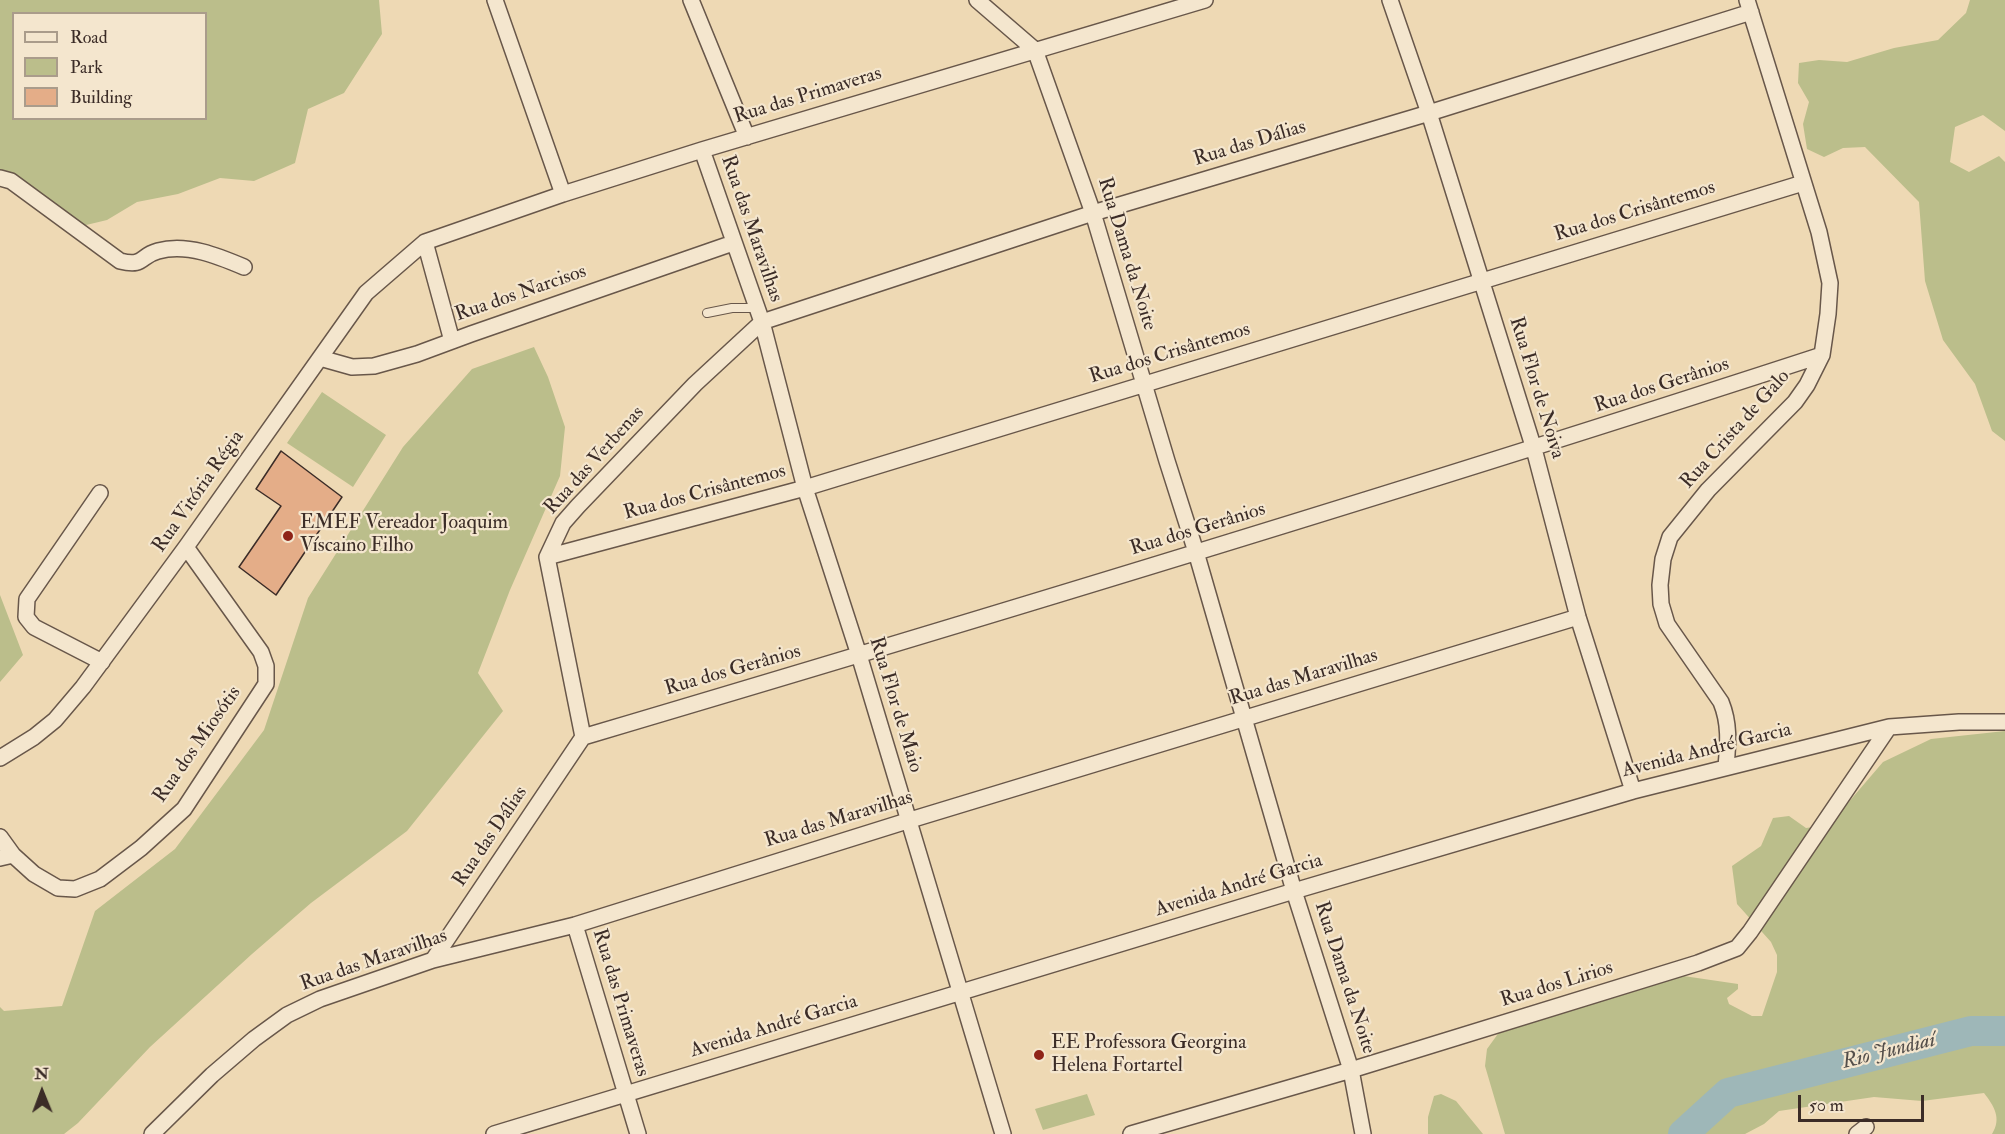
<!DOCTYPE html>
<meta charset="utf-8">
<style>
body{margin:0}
#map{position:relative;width:2005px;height:1134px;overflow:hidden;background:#eed9b4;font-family:"IM FELL Double Pica",serif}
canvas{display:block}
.legend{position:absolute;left:12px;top:12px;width:195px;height:108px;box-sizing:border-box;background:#f4e6ce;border:2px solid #aa9c8b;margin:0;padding:8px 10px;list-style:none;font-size:18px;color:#3b2c27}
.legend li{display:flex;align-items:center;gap:12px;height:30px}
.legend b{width:30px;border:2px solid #aa9c8b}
.north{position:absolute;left:12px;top:1062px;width:60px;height:60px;-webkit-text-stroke:4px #f4e6ce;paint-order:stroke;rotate:359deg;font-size:16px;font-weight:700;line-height:24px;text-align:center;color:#3b2c27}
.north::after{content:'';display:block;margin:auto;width:21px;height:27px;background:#3b2c27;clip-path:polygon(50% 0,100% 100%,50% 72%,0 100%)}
.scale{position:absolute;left:1798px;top:1095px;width:126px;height:27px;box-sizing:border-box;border:3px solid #3b2c27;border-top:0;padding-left:8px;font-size:18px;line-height:21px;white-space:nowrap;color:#3b2c27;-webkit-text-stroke:4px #f4e6ce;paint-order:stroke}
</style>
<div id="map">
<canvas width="2005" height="1134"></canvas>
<ul class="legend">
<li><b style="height:8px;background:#f4e6ce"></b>Road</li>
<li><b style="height:16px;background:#bbbe8b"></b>Park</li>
<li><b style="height:16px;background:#e4ad88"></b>Building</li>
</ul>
<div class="north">N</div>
<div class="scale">50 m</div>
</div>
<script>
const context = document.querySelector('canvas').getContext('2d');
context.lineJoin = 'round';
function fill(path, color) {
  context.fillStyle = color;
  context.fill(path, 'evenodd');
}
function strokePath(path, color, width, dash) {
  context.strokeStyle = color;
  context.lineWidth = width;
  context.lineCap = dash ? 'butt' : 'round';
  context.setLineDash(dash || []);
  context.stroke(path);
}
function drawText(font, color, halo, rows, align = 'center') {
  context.font = font + ' "IM FELL Double Pica",serif';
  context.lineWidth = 4.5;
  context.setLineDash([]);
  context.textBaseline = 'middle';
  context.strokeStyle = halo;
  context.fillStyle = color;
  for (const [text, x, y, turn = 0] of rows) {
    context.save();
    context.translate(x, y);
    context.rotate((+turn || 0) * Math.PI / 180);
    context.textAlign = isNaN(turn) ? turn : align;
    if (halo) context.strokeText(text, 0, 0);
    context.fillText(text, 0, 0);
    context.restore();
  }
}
const green = new Path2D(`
 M0,0H379L382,34L344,93L308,109L295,163L254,181L220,178L178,194L137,202L107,220L82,226L0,173ZM14,14H206V118H14Z
 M1970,0H2005V131L1983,115L1955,127L1950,162L1969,172L1999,156L2005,162V441L1992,431L1975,384L1943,340L1925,281L1919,202L1865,147L1843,148L1824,157L1807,149L1803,124L1809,102L1798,83L1799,63L1819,60L1847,62L1894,48L1938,40L1966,13Z
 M534,347L548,377L565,427L560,476L510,590L478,673L503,711L407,831L311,903L252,954L150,1047L78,1123L64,1134H0V1007L4,1011L62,1006L95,911L175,849L264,730L308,598L403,447L472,369Z
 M322,392L386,435L353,487L287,443Z
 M0,595L23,655L0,682Z
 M2005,731V1134H1992C2002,1118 1994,1106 1984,1093L1922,1101L1874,1097L1779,1111L1764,1124L1745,1134H1505L1485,1066L1487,1049L1500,1031L1670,974L1738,984V989L1727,998L1729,1004L1752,1016H1762L1777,972V955L1771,942L1737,904L1732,866L1761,846L1773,818L1789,816L1806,828L1821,826L1847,804L1883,762L1931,739Z
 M1087,1094L1095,1115L1043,1130L1035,1109Z
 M1441,1094L1456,1101L1483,1134H1428V1117L1434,1096Z`);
const river = new Path2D(`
 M1683,1134L1728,1093L1971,1031H2005`);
const building = new Path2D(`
 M281,451L342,497L276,595L239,567L281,506L256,489Z`);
const lane = new Path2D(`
 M707,313L732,308H757`);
const street = new Path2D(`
 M495,0L563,194
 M691,0L747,137
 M977,0L1035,50L1093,213L1167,461L1196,552L1294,891L1351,1070L1363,1134
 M1390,0L1429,113L1534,449L1578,617L1633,791
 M702,150L762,322L805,488L859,655L1003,1134
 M0,178L11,181L120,261C145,267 139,256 158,251C187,243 218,256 244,267
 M425,242L452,341
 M320,358L352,367L374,366L417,354L471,334L733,243
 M100,493L27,599L26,617L34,627L102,662
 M547,557L805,488L1803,183
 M583,737L547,557L563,523L578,506L695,384L762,322L1093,213L1429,113L1751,12
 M583,737C998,614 1411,489 1822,355
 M0,758L34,737L55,720L83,687L186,547L366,293L425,242L563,194L702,150L1205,0
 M1726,767C1728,744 1730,724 1721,702L1667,624L1661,604L1660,585L1663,559L1670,537L1708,490L1795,402L1807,385L1822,355L1828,314L1830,283L1819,232L1747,0
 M0,837L13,855
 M0,858L13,855L34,874L58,888L75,889L100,879L141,848L184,809L266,684V666L261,652L186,547
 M575,925L638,1134
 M433,960L583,737
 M152,1134L212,1075L254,1039L287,1015L320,999L433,960L575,925L907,821L1578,617
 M494,1134L1294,891L1633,791L1889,727L1959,722H2005
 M1131,1134L1351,1070L1698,963L1737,948L1750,932L1889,727
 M1857,1134L1866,1127`);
const markers = [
 [288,536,6,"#8f2418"],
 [1039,1055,6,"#8f2418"]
];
const streetNames = [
 ["Rua das Primaveras",808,96,-17],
 ["Rua das Dálias",1250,144,-17],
 ["Rua dos Crisântemos",1635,212,-17],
 ["Rua das Maravilhas",751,229,71],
 ["Rua Dama da Noite",1126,254,73],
 ["Rua dos Narcisos",521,294,-19],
 ["Rua dos Crisântemos",1170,354,-17],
 ["Rua dos Gerânios",1662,386,-18],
 ["Rua Flor de Noiva",1536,388,73],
 ["Rua Crista de Galo",1736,430,-48],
 ["Rua das Verbenas",595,461,-48],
 ["Rua Vitória Régia",199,492,-55],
 ["Rua dos Crisântemos",705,493,-15],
 ["Rua dos Gerânios",1198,530,-17],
 ["Rua dos Gerânios",733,671,-16],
 ["Rua das Maravilhas",1304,678,-17],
 ["Rua Flor de Maio",895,705,73],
 ["Rua dos Miosótis",198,745,-55],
 ["Avenida André Garcia",1707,751,-14],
 ["Rua das Maravilhas",839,820,-17],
 ["Rua das Dálias",491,837,-56],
 ["Avenida André Garcia",1239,886,-17],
 ["Rua das Maravilhas",374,961,-19],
 ["Rua Dama da Noite",1344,978,72],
 ["Rua dos Lirios",1557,985,-17],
 ["Rua das Primaveras",620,1003,73],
 ["Avenida André Garcia",774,1027,-17]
];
const poiNames = [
 ["EMEF Vereador Joaquim",300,524],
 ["Víscaino Filho",300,547],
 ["EE Professora Georgina",1051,1044],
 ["Helena Fortartel",1051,1067]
];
const waterNames = [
 ["Rio Jundiaí",1889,1052,-14]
];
fill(green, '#bbbe8b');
strokePath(river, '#9eb7b8', 30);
fill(building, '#e4ad88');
strokePath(building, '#3b2c27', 1.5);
strokePath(lane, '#68574a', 10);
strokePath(street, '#68574a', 18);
strokePath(lane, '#f4e6ce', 8);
strokePath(street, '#f4e6ce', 15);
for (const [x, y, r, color] of markers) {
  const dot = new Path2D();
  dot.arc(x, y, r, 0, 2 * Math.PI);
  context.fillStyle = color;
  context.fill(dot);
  strokePath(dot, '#f4e6ce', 2);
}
drawText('20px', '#3b2c27', '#f4e6ce', streetNames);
drawText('20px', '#3b2c27', '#f4e6ce', poiNames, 'left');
drawText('italic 21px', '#544f4b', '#f4e6ce', waterNames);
</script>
